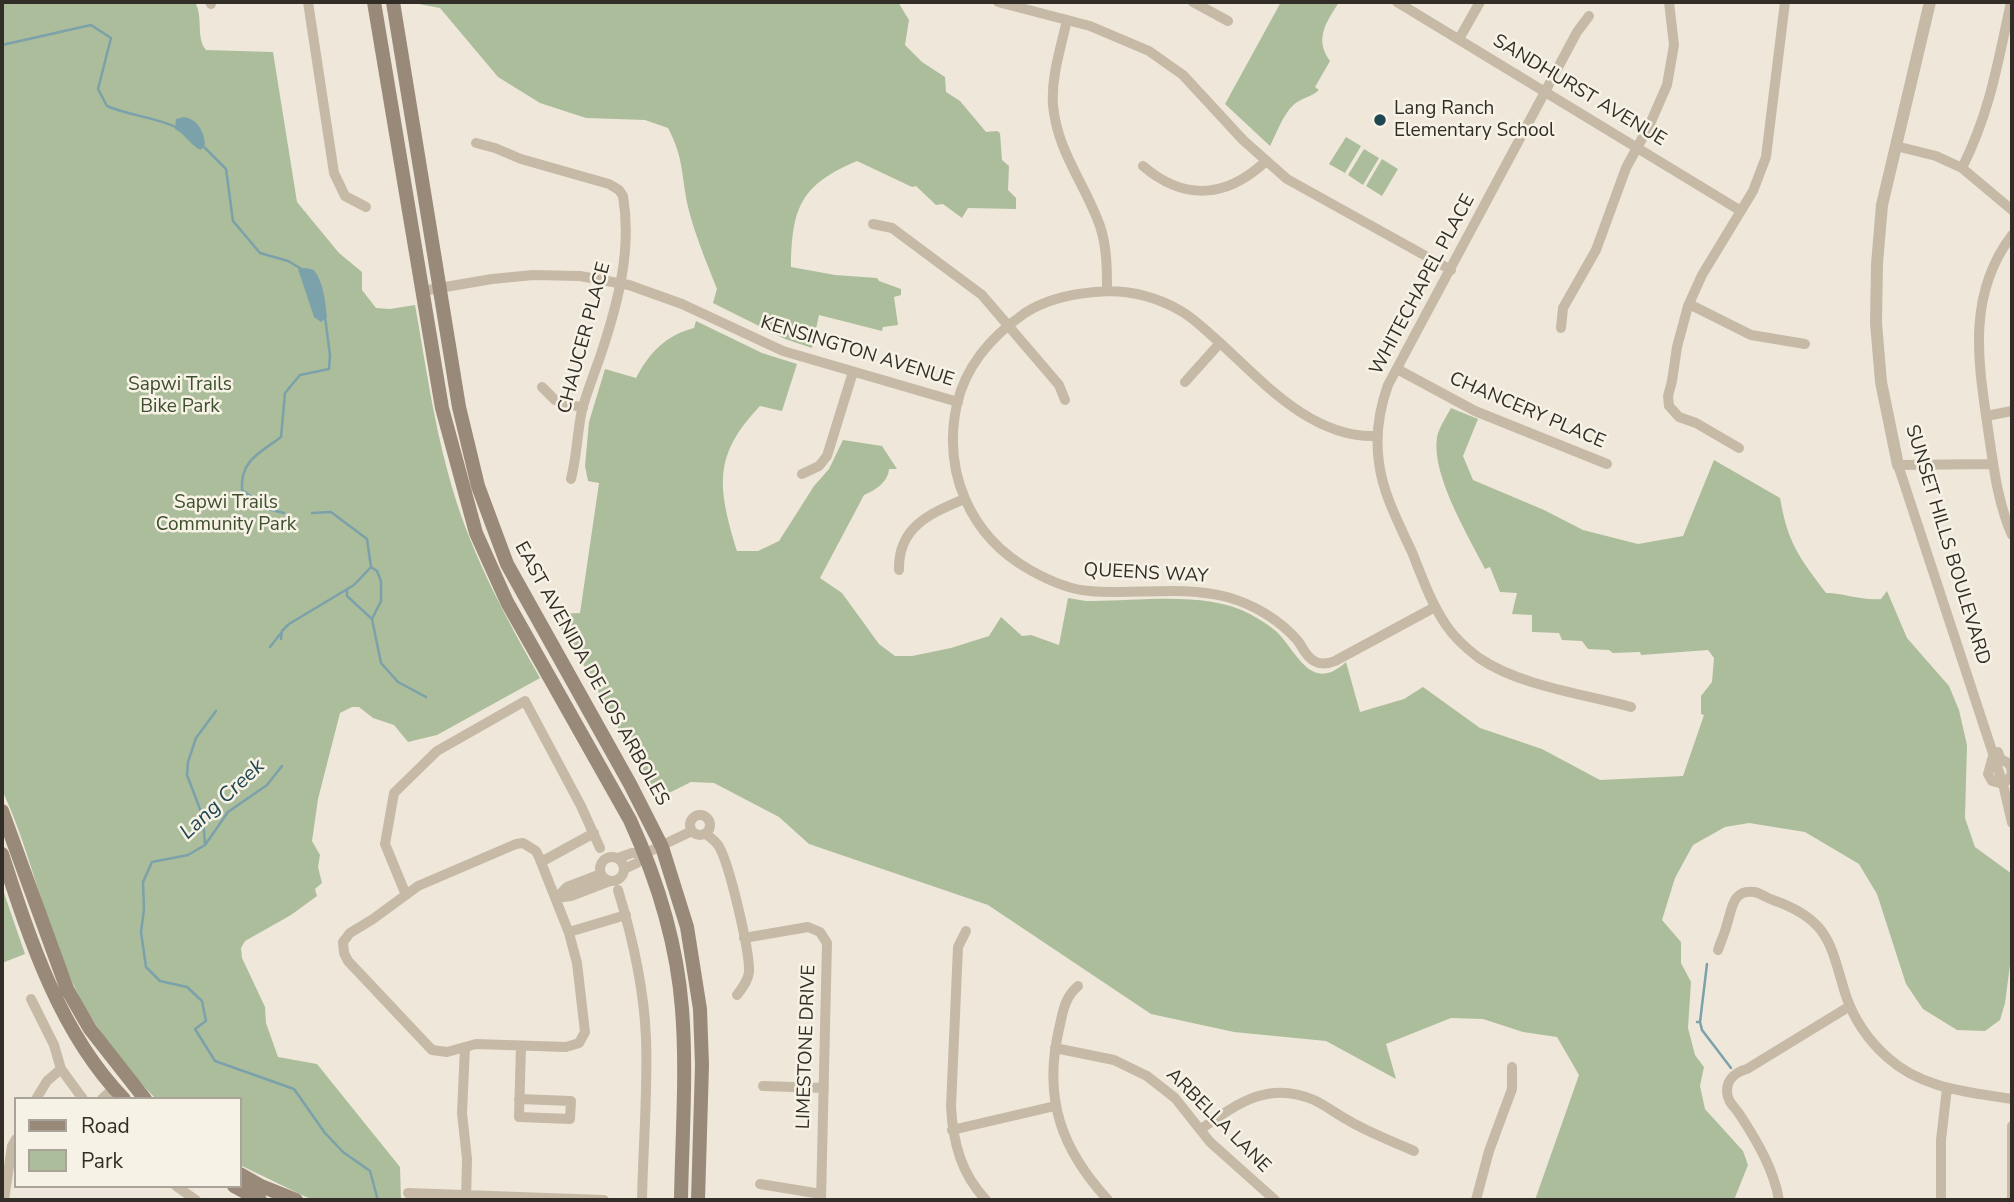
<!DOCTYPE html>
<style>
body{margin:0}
#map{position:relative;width:2014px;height:1202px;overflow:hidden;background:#efe8da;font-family:"Nunito Sans",sans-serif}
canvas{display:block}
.frame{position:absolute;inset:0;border:4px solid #332d27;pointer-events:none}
.legend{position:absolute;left:14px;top:1097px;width:228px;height:91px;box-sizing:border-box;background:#f7f2e6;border:2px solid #a9a39a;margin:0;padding:9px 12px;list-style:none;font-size:21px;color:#332d27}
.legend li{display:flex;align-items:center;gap:14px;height:35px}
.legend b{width:35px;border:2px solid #a9a39a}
</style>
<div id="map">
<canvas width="2014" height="1202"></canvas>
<div class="frame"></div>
<ul class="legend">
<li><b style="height:9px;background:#998978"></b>Road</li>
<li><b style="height:19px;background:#acbd9b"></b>Park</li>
</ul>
</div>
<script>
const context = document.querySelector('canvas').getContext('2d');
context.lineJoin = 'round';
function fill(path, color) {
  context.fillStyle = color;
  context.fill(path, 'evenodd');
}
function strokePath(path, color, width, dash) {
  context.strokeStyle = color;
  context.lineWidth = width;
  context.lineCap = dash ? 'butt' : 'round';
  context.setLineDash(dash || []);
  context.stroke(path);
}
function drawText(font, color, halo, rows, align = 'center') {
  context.font = font + ' "Nunito Sans",sans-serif';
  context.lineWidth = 5;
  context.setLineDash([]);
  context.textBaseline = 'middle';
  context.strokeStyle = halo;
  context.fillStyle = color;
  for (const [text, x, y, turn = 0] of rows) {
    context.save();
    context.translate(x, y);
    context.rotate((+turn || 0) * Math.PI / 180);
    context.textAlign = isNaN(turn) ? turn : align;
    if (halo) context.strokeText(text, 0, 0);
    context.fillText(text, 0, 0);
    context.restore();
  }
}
const green = new Path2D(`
 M2,2H184L188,4H196C203,19 196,38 206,50L273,52L297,202L339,253L362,272V290L376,308L390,309L415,305C425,361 433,418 448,473C467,546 503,613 540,678L437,735L408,742L394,725L373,718L359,707H352L340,713L318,799L312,841L320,855L318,867L322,883L315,889L317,896L291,915L245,941L241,948L242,958L265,1007L266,1023L278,1057L317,1064L400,1167L401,1200H317L306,1197L240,1165V1099H156C126,1068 99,1034 79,996C45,930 33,856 2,790Z
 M408,2H898L909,20L905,45L922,62L945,77L946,92L960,101L986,132L997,131L1000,133L1002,160L1009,166L1008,190L1016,198V209L968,208L962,218L943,204L936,205L916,186L912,187L857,161C800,185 792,208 791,267L835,275L877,278L879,281L901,289V295L894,297L898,325L883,327L882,331L819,315L812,348L785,339L713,303L717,289C706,261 695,235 688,207C681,175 684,158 668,128L645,120L586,118L540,103L498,77L440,8Z
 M1281,2H1339C1326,23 1314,39 1330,61L1315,87L1319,90C1311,97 1307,96 1299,101C1285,108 1277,133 1270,146L1225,104Z
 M1346,137L1361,146L1345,173L1329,164Z
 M1364,149L1379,158L1363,185L1348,175Z
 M1382,159L1398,169L1382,196L1366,186Z
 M696,321L762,353L797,364L782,411L760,406C712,456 718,488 737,551H758L779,541L814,486L829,469L843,440L882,446L897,469H889C888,482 876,490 864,495L820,578L842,593L879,644L895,656H912L951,648L989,636L1001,617L1022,636L1031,635L1059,645L1068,598L1086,601C1137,602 1204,590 1250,614C1259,619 1269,625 1277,632C1297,652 1311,694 1346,662L1360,712L1404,699L1423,687L1480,728L1542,749L1600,780L1683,776L1704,715L1701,714V696L1712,682L1714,658L1708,650L1641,655L1640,652L1613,653L1609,650L1588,649L1582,641L1562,640L1559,633L1532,632V615L1512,614L1517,593L1500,592L1490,567L1485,569C1468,535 1431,475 1437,437C1439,428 1446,417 1451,408L1478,419L1463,456L1473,480L1544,510L1583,530L1638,544L1683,536L1714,460L1780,498C1788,544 1799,557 1826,593C1845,593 1861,601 1881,599L1887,591L1907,638L1949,686L1959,710L1967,745L1965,818L1975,847L2012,874V950L2005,1003L2000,1020L1985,1031L1957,1030L1923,1009L1906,984L1877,894L1859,864L1805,832L1749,823L1725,827L1693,845L1675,878L1662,920L1681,942V963L1691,982L1688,1028L1695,1055L1704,1067L1700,1086L1705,1109L1743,1151L1748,1165L1734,1200H1535L1579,1075L1557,1037L1523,1032L1483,1019L1451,1018L1386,1044L1396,1079L1326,1041L1234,1032L1151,1014L988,905L809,844L779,817L714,783L691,782L657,799L583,664L552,614L580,613L599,483L588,481L585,466L589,422L605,369L636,378C649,353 666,335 694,328Z
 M2,887L25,954L2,963Z`);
const water = new Path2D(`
 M184,117C198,119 204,132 205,144L201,150C191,146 185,134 175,129L176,119Z
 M306,268L314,270C324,284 325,300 327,317L321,322L314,317L298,269Z`);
const stream = new Path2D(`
 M2,45L91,25L111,38L98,89L107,106C130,116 156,117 178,128
 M203,146L226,169L233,221L260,253L288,261L305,271
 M284,513L268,509L242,490C240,460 260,453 281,437L285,393L300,375L329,369L330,355L325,317
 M371,567L377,571L381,581V601L372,619L381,663L398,682L426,697
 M347,589V596L372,619
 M281,639L282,631L289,624L354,585L371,567L367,539L331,512L312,513
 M270,647L281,633
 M282,766L267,785L228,812L205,845L188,855L152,862L143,882L144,909L141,932L146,967L160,981L187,987L202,1001L206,1021L195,1029L215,1061L294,1089L325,1133L343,1152L370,1171L377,1197
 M205,845L203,817L187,775L188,762L196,738L216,711
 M1697,1022H1700L1702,1030L1731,1068
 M1700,1022L1707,964`);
const minor = new Path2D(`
 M210,2L211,4
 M308,2L334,173L345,196L366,207
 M998,2L1090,26L1149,51L1183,75L1243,140L1287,179L1451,270
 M1193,2L1228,21
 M1397,2L1741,211
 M1589,16L1577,32L1388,385C1379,410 1375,435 1379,463C1383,494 1399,524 1412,552C1422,577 1431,603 1446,625C1454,637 1467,649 1479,658C1520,686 1583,694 1631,707
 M1067,20C1061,47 1051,77 1053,105C1057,151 1085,184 1100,226C1107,247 1107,269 1107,291
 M1459,39L1480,2
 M476,143L495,148L521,159L609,184L619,190L623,196C632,250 618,303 601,354C595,372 587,391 582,410C577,433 577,456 571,479
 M1896,146L1936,156L1962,168L2012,210
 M1143,166C1184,201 1226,198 1265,162
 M1962,168C1990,112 1998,62 2011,2
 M873,224L892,228L982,295L1059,385L1065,400
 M2012,235C1965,297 1979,366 1989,436C1994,470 1998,503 2012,535
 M422,291L492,279L533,275L580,276L629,285L682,304L783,351L958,402
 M1689,304L1751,335L1805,344
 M1561,328L1563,308L1596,250L1626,168L1650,124L1667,85L1674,45L1669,2
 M1397,369L1475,411L1607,464
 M1185,382L1220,343
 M542,387L555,400L583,408
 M1986,416L2012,411
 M1377,436C1312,439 1262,381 1218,341C1206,331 1195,319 1181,311C1155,296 1125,289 1095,292C1071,294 1045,300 1025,313C993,335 966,365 957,404C942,472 970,536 1030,570C1048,580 1070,590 1090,591C1135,595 1182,585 1227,597C1253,604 1280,620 1298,641C1303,648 1306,657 1314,661C1321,665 1328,664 1335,661L1435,607
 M1739,448L1696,423L1679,417L1669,406L1668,396L1672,381L1677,347L1688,306L1702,275L1753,191L1766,157L1785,2
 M1993,464L1898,465L2003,784L2012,823
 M802,474L819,466L827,456L853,372
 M899,570C898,527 929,514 964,499
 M1993,756L1988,774L1992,781L2003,784L2011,776C2013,768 2010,762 2001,760L1998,752
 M690 825a10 10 0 1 1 20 0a10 10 0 1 1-20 0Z
 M706,834C710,837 715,841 718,845C729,861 750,952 749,972C748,981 742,988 737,995
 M523,843L536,851L539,857L569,933L577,963L585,1032L579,1043L566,1047L476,1044L447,1052L432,1050L348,961L344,953L343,942L350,933L373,919L418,886L516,844Z
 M600 869a12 12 0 1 1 24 0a12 12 0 1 1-24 0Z
 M618,858L632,853H646L692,831
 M541,862L594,833
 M624,869L637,863L646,853
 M618,890C633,939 644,988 646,1038C648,1092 643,1147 642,1200
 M406,895L385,844L394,793L437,751L525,701L581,806L600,848
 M556,898L571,896L610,881
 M556,898L567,887L601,874
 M966,931L958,947L951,1107C953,1142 961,1174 986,1200
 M569,932L626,915
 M744,938L808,927L820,932L827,943L821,1200
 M1718,950C1721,941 1725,933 1727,924C1732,910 1732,889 1754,892C1761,893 1766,898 1773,900C1830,920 1830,944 1846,996C1854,1019 1869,1041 1887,1057C1922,1089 1968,1092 2012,1099
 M1078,986C1064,998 1063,1012 1059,1029C1043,1098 1061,1149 1108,1200
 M31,999L54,1045L61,1069L83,1099
 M465,1047L462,1113L467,1159L466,1200
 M1055,1048L1114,1060L1147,1076L1175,1098L1210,1142L1275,1200
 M763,1086L824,1088
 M36,1099L47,1081L61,1069
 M102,1099L114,1088
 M519,1099L571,1101L570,1119L519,1117L521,1046
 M1201,1129C1237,1104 1268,1080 1314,1100C1325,1105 1335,1113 1346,1119C1367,1132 1392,1141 1414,1151
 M952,1130L1055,1106
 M760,1184L821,1194
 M176,1186L196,1200
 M408,1193L604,1200
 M4,1200L12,1146L16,1139
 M1476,1200L1489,1151L1512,1089V1067
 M1779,1200C1774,1170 1757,1141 1740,1115C1735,1107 1727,1102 1727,1091C1727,1079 1736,1072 1747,1069L1850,1006
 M1941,1200V1140L1947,1088
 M2012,1200V1126`);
const tertiary = new Path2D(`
 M1898,465L1881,382L1876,323L1877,264L1882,205L1930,2`);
const secondary = new Path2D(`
 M374,2L442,408L476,533L507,602L630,820C657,879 677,943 682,1009C687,1072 682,1137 681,1200
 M393,2L459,407L478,486L507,564L630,784L662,847L687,927L700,1009L702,1065L698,1200
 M2,811L67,989L90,1029L145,1099
 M2,854C30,940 60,1033 124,1099
 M240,1174L261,1186L296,1200
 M234,1186L260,1200`);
const markers = [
 [1380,120,7,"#204751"]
];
const streetNames = [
 ["SANDHURST AVENUE",1579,91,31],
 ["WHITECHAPEL PLACE",1423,285,-62],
 ["CHAUCER PLACE",585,338,-75],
 ["KENSINGTON AVENUE",857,352,17],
 ["CHANCERY PLACE",1527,411,23],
 ["SUNSET HILLS BOULEVARD",1947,545,73],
 ["QUEENS WAY",1146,574,3],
 ["EAST AVENIDA DE LOS ARBOLES",591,674,61],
 ["LIMESTONE DRIVE",807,1047,-88],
 ["ARBELLA LANE",1218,1121,45]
];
const poiNames = [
 ["Lang Ranch",1394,109],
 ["Elementary School",1394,131]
];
const parkNames = [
 ["Sapwi Trails",180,385],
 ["Bike Park",180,407],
 ["Sapwi Trails",226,503],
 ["Community Park",226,525]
];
const waterNames = [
 ["Lang Creek",223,800,-43]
];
fill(green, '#acbd9b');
fill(water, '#7ba1aa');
strokePath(stream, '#7ba1aa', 2.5);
strokePath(minor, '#c6baa7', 10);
strokePath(tertiary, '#c6baa7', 12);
strokePath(secondary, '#998978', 14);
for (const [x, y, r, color] of markers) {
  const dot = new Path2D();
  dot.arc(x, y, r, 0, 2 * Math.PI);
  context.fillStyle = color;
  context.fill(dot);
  strokePath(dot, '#f7f2e6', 2.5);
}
drawText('19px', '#332d27', '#f7f2e6', streetNames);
drawText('19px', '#332d27', '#f7f2e6', poiNames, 'left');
drawText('19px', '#3d4f2d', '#f7f2e6', parkNames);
drawText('italic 21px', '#204751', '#f7f2e6', waterNames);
</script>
